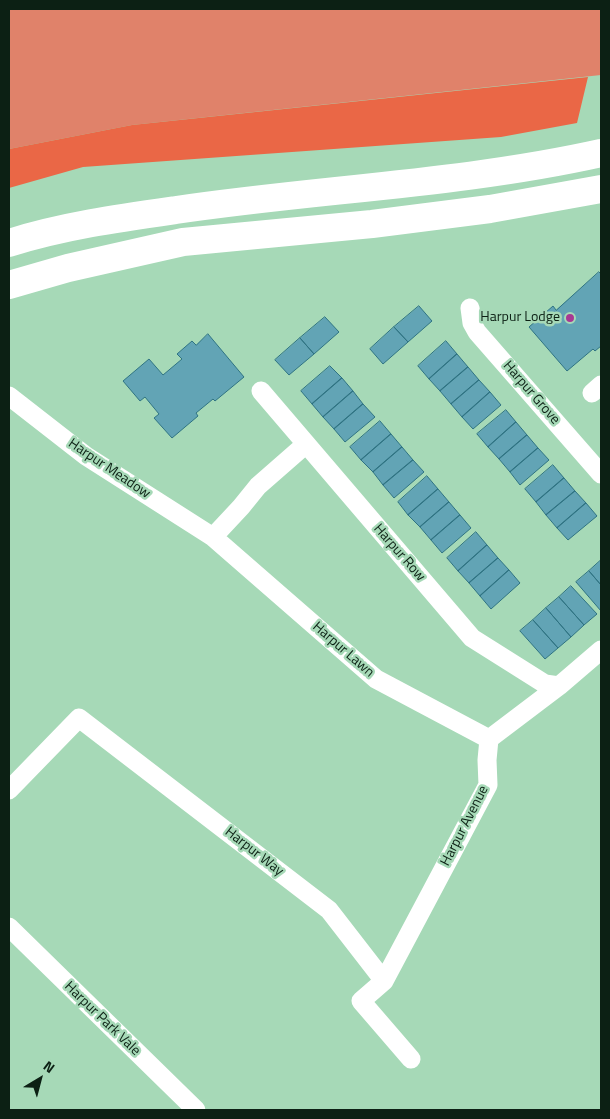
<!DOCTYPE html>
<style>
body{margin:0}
#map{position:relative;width:610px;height:1119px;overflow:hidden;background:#a6d9b7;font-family:"Titillium Web",sans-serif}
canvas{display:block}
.frame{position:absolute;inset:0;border:10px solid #0c2014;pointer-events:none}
.north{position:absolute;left:15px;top:1054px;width:50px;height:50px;-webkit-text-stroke:4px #a6d9b7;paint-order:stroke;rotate:37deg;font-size:14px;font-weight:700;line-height:20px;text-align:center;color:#0c2014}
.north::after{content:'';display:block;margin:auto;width:18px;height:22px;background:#0c2014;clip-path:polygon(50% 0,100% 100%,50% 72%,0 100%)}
</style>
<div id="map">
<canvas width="610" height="1119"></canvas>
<div class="frame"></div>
<div class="north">N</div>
</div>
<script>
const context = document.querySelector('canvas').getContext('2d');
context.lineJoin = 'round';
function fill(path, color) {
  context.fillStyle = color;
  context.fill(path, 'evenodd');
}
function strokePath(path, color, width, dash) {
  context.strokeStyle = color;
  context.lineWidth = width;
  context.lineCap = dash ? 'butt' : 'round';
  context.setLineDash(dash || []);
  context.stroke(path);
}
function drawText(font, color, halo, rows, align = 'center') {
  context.font = font + ' "Titillium Web",sans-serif';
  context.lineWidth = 5;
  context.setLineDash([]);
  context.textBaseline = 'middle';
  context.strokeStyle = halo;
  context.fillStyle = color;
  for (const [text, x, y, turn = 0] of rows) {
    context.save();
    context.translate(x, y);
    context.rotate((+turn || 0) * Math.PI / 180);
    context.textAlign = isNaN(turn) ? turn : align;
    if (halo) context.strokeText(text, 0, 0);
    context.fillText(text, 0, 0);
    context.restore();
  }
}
const green = new Path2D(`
 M9,9H601V75L132,125L9,149Z`);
const forest = new Path2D(`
 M588,77L577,123L501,137L83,167L9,188V149L132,125Z`);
const building = new Path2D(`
 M599,272L601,274V346L595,351L593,349L567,371L529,327L553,306L556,310Z
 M419,306L432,321L408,342L394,327Z
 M325,317L339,332L314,354L300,338Z
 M394,327L408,342L383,364L370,349Z
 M208,334L244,377L215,401L213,399L196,413L198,416L172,438L154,418L159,414L145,397L140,401L123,381L149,359L163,375L182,359L177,354L192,341L196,345Z
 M300,338L314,354L289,375L275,360Z
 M446,341L457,354L429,379L418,366Z
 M457,354L468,367L440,391L429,379Z
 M330,366L342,378L312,404L301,391Z
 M468,367L479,380L451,404L440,391Z
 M342,378L353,391L323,417L312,404Z
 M479,380L490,392L462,417L451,404Z
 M353,391L363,404L334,429L323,417Z
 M490,392L501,405L473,429L462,417Z
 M363,404L375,417L345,442L334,429Z
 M506,410L516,422L488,447L477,434Z
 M380,421L391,434L361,460L350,447Z
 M516,422L527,435L499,459L488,447Z
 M391,434L402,447L373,472L361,460Z
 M527,435L538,448L510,472L499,459Z
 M402,447L413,460L383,485L373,472Z
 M538,448L549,460L520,485L510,472Z
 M413,460L424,472L394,498L383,485Z
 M553,465L564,478L536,502L525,489Z
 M427,476L438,489L408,515L398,502Z
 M564,478L575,491L546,515L536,502Z
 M438,489L449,502L420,527L408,515Z
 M575,491L586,503L557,528L546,515Z
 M449,502L460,515L431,540L420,527Z
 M586,503L597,516L568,540L557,528Z
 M460,515L471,528L442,553L431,540Z
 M476,532L487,545L458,571L447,558Z
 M487,545L498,558L469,583L458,571Z
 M498,558L509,570L480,596L469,583Z
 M601,560V585L589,571Z
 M509,570L520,583L491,609L480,596Z
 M589,571L601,585V611L576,582Z
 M571,586L597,614L584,625L559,597Z
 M559,597L584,625L571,637L546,608Z
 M546,608L571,637L558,648L533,620Z
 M533,620L558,648L545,659L520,631Z`);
const street = new Path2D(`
 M470,308L472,323L477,332L601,474
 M261,391L472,638L545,684L559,686
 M592,393L601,385
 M9,396L86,456L213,537L376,679L489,739
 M213,537L241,507L258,486L306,444
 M9,790L79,718L329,910L384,981
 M9,927L196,1110
 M411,1059L361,1001L384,981L488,785L487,760L489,739L559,686L601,650`);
const secondary = new Path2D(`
 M9,243C63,226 120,218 176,210C317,189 462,184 601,153
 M9,285L68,268L183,242L372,224L490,209L601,189`);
const markers = [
 [570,318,5,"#a83894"]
];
const poiNames = [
 ["Harpur Lodge",560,318]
];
const streetNames = [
 ["Harpur Grove",531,393,49],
 ["Harpur Meadow",109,469,34],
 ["Harpur Row",399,553,49],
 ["Harpur Lawn",343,650,41],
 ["Harpur Avenue",465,826,-63],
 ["Harpur Way",254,852,38],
 ["Harpur Park Vale",102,1019,44]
];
fill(green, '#e0826a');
fill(forest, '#ea6746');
fill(building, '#62a4b5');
strokePath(building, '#2f7382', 1);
strokePath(street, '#fff', 19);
strokePath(secondary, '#fff', 28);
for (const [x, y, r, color] of markers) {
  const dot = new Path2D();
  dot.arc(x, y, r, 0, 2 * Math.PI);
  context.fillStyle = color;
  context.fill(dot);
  strokePath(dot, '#a6d9b7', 2);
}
drawText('14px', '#0c2014', '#a6d9b7', poiNames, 'right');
drawText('14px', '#0c2014', '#a6d9b7', streetNames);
</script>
